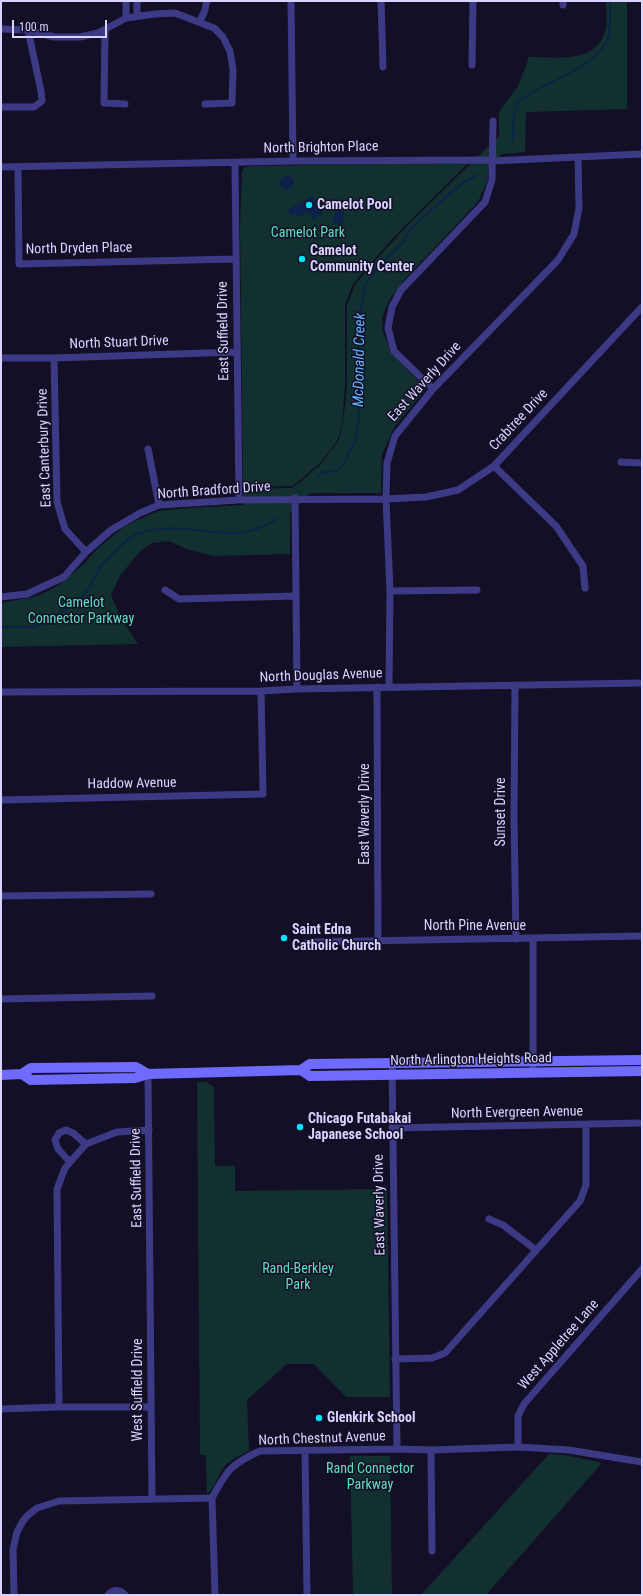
<!DOCTYPE html>
<style>
body{margin:0}
#map{position:relative;width:643px;height:1596px;overflow:hidden;background:#130f26;font-family:"Roboto Condensed",sans-serif}
canvas{display:block}
.frame{position:absolute;inset:0;border:2px solid #d9d4ff;pointer-events:none}
.scale{position:absolute;left:12px;top:20px;width:95px;height:18px;box-sizing:border-box;border:2px solid #d9d4ff;border-top:0;padding-left:5px;font-size:12px;line-height:14px;white-space:nowrap;color:#d9d4ff;-webkit-text-stroke:3px #130f26;paint-order:stroke}
</style>
<div id="map">
<canvas width="643" height="1596"></canvas>
<div class="frame"></div>
<div class="scale">100 m</div>
</div>
<script>
const context = document.querySelector('canvas').getContext('2d');
context.lineJoin = 'round';
function fill(path, color) {
  context.fillStyle = color;
  context.fill(path, 'evenodd');
}
function strokePath(path, color, width, dash) {
  context.strokeStyle = color;
  context.lineWidth = width;
  context.lineCap = dash ? 'butt' : 'round';
  context.setLineDash(dash || []);
  context.stroke(path);
}
function drawText(font, color, halo, rows, align = 'center') {
  context.font = font + ' "Roboto Condensed",sans-serif';
  context.lineWidth = 3;
  context.setLineDash([]);
  context.textBaseline = 'middle';
  context.strokeStyle = halo;
  context.fillStyle = color;
  for (const [text, x, y, turn = 0] of rows) {
    context.save();
    context.translate(x, y);
    context.rotate((+turn || 0) * Math.PI / 180);
    context.textAlign = isNaN(turn) ? turn : align;
    if (halo) context.strokeText(text, 0, 0);
    context.fillText(text, 0, 0);
    context.restore();
  }
}
const green = new Path2D(`
 M606,1H627V109L526,112L525,152L502,154L488,170V179L478,202L405,279L390,299L382,317L383,332L391,352L426,389L395,426L382,454L381,493H310L290,514V554L213,556L187,549L169,541L152,543L140,551L120,576L111,595L121,618L138,644L1,647V603L38,596L59,585L85,563L98,548L125,526L158,511L187,508L243,505V489L293,488L321,464L339,440L343,422L347,389V305L355,285L370,266L411,222L499,136V112L518,86L529,57C555,57 595,64 605,32C608,23 606,10 606,1Z
 M468,163L391,240L353,284L345,304V386L342,424L338,439L332,448L321,462L293,486L243,487L240,227L242,171L244,168L250,166Z
 M197,1082H207L214,1087L215,1166H235V1191L387,1189L390,1397H346L314,1364H287L247,1400L249,1451C240,1455 230,1460 224,1467C217,1476 216,1487 207,1494L206,1455H200Z
 M549,1454L564,1455L599,1462L601,1464L486,1595H421Z
 M350,1456H390L392,1595H353Z`);
const water = new Path2D(`
 M280 183a7 7 0 1 1 14 0a7 7 0 1 1-14 0Z
 M313,196L323,214L313,220L308,212L298,217L296,214L290,215L288,209Z
 M336,210L345,213L342,225L332,222Z`);
const stream = new Path2D(`
 M512,140C514,127 512,110 519,100C526,97 531,93 538,89C559,77 599,64 608,38C611,26 610,13 610,1
 M318,476L323,472L338,471L343,466L356,438L359,419L358,325L365,285L378,267L403,242L411,228L423,217L465,181L477,175
 M1,627C12,626 27,629 37,626C47,623 80,601 85,593C91,586 94,577 99,569C105,560 127,539 136,534C140,533 145,532 148,531C194,520 234,549 278,518`);
const street = new Path2D(`
 M126,1V18
 M137,1V16
 M291,1L293,161
 M381,1L383,67
 M563,1V5
 M199,22L204,13L207,1
 M1,29L28,30L54,37H80L98,33L126,18L155,14L175,13L214,28L223,37L230,51L233,69L232,103L205,104
 M105,30L104,103L125,104
 M472,65L473,1
 M1,107H34L42,101L41,91L28,30
 M235,163L239,500
 M1,167L293,161L484,160L492,161L642,154
 M18,167L19,264L236,259
 M1,358H54L237,352
 M54,358L57,502L65,529L86,552
 M433,389L394,351L388,328L392,307L401,290L485,202L492,180L493,121
 M148,449L159,505
 M621,462L642,463
 M494,466L556,526L583,566L585,588
 M295,498L297,689
 M165,590L179,599L296,596
 M390,591L477,590
 M1,597L27,594L64,577L86,552L111,530L140,513L159,505L239,500L386,499L426,497L458,490L494,466L642,307
 M515,686L514,818L516,939
 M377,687L378,940
 M389,687L390,591L386,499L387,463L395,436L433,389L558,260L574,234L579,208L578,157
 M1,692L261,691L297,689L642,683
 M1,800L263,794L261,691
 M1,896L151,894
 M308,942L642,936
 M1,999L152,996
 M392,1063L397,1449
 M533,1073V939
 M148,1074L152,1499
 M392,1128L642,1123
 M70,1162L58,1149L55,1140L59,1133L66,1130L73,1133L86,1144
 M489,1219L503,1225L536,1250
 M395,1359L432,1358L445,1353L580,1201L586,1185V1125
 M59,1407L57,1189L65,1168L86,1144L117,1132L149,1130
 M1,1409L59,1407H151
 M518,1447V1416L524,1404L642,1269
 M431,1450L432,1551
 M305,1451L307,1595
 M212,1498L215,1595
 M14,1595L13,1549L17,1532L23,1521L27,1516L37,1508L59,1501L212,1498C227,1470 231,1464 260,1451L397,1449L431,1450L518,1447L569,1450L642,1462
 M108,1595C113,1589 120,1589 125,1595`);
const secondary = new Path2D(`
 M301,1070L310,1076L642,1071
 M22,1074L31,1068L136,1067L148,1074
 M1,1075L22,1074L31,1080L135,1078L148,1074L301,1070L310,1064L642,1060`);
const markers = [
 [309,205,4,"#00e5ff"],
 [302,259,4,"#00e5ff"],
 [284,938,4,"#00e5ff"],
 [300,1127,4,"#00e5ff"],
 [319,1418,4,"#00e5ff"]
];
const streetNames = [
 ["North Brighton Place",321,148,-1],
 ["North Dryden Place",79,249,-1],
 ["East Suffield Drive",224,331,-91],
 ["North Stuart Drive",119,343,-2],
 ["East Waverly Drive",425,382,-48],
 ["Crabtree Drive",519,420,-47],
 ["East Canterbury Drive",45,448,-92],
 ["North Bradford Drive",214,491,-4],
 ["North Douglas Avenue",321,676,-2],
 ["Haddow Avenue",132,784,-1],
 ["Sunset Drive",501,812,-90],
 ["East Waverly Drive",365,814,-90],
 ["North Pine Avenue",475,926],
 ["North Arlington Heights Road",471,1060,-1],
 ["North Evergreen Avenue",517,1113,-1],
 ["East Suffield Drive",137,1178,-91],
 ["East Waverly Drive",380,1205,-91],
 ["West Appletree Lane",559,1345,-49],
 ["West Suffield Drive",138,1390,-90],
 ["North Chestnut Avenue",322,1439,-2]
];
const poiNames = [
 ["Camelot Pool",317,205],
 ["Camelot",310,251],
 ["Community Center",310,267],
 ["Saint Edna",292,930],
 ["Catholic Church",292,946],
 ["Chicago Futabakai",308,1119],
 ["Japanese School",308,1135],
 ["Glenkirk School",327,1418]
];
const parkNames = [
 ["Camelot Park",308,233],
 ["Camelot",81,603],
 ["Connector Parkway",81,619],
 ["Rand-Berkley",298,1269],
 ["Park",298,1285],
 ["Rand Connector",370,1469],
 ["Parkway",370,1485]
];
const waterNames = [
 ["McDonald Creek",360,360,-89]
];
fill(green, '#12302f');
fill(water, '#0c2248');
strokePath(stream, '#0c2248', 2);
strokePath(street, '#3d3a85', 7);
strokePath(secondary, '#6f6bff', 10);
for (const [x, y, r, color] of markers) {
  const dot = new Path2D();
  dot.arc(x, y, r, 0, 2 * Math.PI);
  context.fillStyle = color;
  context.fill(dot);
  strokePath(dot, '#130f26', 1.5);
}
drawText('14px', '#d9d4ff', '#130f26', streetNames);
drawText('bold 14px', '#d9d4ff', '#130f26', poiNames, 'left');
drawText('14px', '#5fe0c0', '#130f26', parkNames);
drawText('italic 15px', '#62b6ff', '#130f26', waterNames);
</script>
